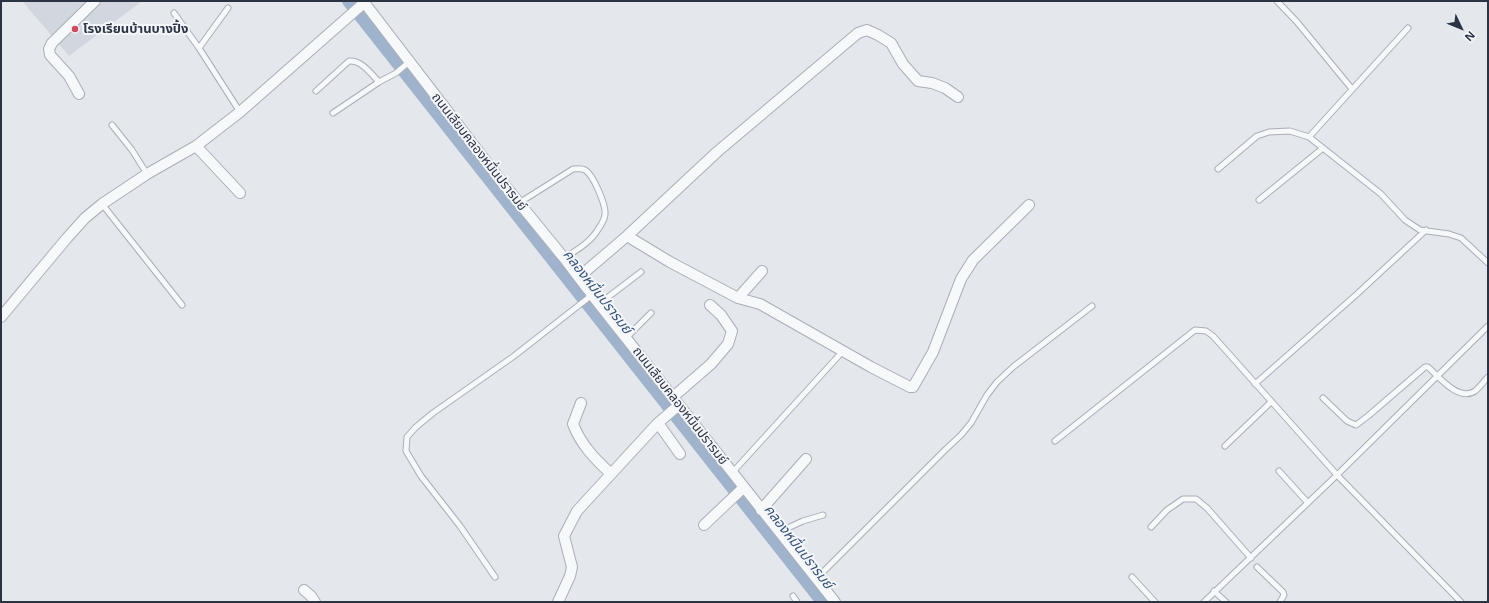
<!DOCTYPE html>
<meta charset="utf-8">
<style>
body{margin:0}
#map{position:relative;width:1489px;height:603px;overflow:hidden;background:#e4e7ec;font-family:"Noto Sans",sans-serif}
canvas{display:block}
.frame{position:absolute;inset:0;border:2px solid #2b3445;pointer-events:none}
.north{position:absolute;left:1441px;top:8px;width:40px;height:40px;-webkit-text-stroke:3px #f4f6f9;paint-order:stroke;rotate:133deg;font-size:11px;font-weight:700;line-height:16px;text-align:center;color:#2b3445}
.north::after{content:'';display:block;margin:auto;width:14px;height:18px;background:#2b3445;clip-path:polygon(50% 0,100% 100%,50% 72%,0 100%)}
</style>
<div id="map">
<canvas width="1489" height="603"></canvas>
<div class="frame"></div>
<div class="north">N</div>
</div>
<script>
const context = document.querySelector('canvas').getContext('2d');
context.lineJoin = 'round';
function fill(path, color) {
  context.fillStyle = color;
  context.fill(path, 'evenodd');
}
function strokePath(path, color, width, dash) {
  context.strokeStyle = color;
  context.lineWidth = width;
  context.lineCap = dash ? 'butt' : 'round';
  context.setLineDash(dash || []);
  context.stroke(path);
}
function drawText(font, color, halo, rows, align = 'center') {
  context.font = font + ' "Noto Sans","Noto Sans Thai",sans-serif';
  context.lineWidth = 4;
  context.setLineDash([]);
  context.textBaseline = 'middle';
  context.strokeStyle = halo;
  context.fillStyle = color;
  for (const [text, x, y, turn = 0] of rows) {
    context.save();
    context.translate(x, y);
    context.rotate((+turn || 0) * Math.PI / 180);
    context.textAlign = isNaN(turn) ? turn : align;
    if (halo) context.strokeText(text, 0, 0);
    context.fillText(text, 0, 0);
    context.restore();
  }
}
const built = new Path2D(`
 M22,1H142L69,56Z`);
const canal = new Path2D(`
 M348,1L822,602`);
const lane = new Path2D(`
 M1277,1L1297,22L1352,89
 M174,13L199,48L240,112
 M199,48L228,8
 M316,91L349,61C362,60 371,74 379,82L396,73L409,62
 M333,113L379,82
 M112,125L132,150L147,174
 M1309,137L1408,28
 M1218,169L1257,136L1269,132L1290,131L1309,137L1381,194L1405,220L1420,230L1449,234L1461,238L1488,263
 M1259,200L1323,148
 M519,203L573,169C577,169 581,168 585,170C593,174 606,205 605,214C605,218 601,225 599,228C591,242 577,250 564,258
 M102,204L182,305
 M599,304L641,272
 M626,338L651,313
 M1255,384L1357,294L1426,230
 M1323,398L1347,421L1356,425L1368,416L1425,367H1428C1439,377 1459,402 1475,391C1480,387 1484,381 1488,377
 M1055,441L1195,330L1206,331L1213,336L1337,475L1461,602
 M1225,446L1271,402
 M1279,471L1308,503
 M732,473L843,351
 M1151,527L1167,510L1183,499H1196L1207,508L1251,558
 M779,532L803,521L823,515
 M1257,567L1283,592L1284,595L1280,602
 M495,577L460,526L421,476L406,451L407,437L416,427L433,413L514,356L592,295
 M1132,577L1155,602
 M816,579L945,450L961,435L971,423L987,395L997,382L1013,367L1092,306
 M1214,591L1226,602
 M793,596L797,602
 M1204,602L1337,475L1488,326`);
const street = new Path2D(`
 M363,1L498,177L564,258L599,304L835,602
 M79,94L69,76L50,55L49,49L52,43L95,1
 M196,146L240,193
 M627,236L670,262L738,298L760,304L871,367L910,387H913L933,352L961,279L973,260L1029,205
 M579,277L627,236L717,152L858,33L867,30L878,35L891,43L903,64L918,81L932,83L945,88L958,97
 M738,298L762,271
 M1,317L67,238L85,218L102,204L147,174L196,146L240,112L364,3
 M673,397L711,364L728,344L732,331L721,315L710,305
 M581,403L573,424C581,445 595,459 611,474
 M658,423L680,454
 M761,510L806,459
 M704,525L744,487
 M304,590L311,596L315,602
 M558,602L570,576L572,567L564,536L577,511L658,423L679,405`);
const markers = [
 [75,29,4,"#d1495b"]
];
const poiNames = [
 ["โรงเรียนบ้านบางปิ้ง",83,29]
];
const streetNames = [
 ["ถนนเลียบคลองหมื่นปรารมย์",479,152,52],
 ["ถนนเลียบคลองหมื่นปรารมย์",680,406,52]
];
const waterNames = [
 ["คลองหมื่นปรารมย์",597,292,52],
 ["คลองหมื่นปรารมย์",798,547,52]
];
fill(built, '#d2d6de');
strokePath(canal, '#9fb4cc', 12);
strokePath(lane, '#a9aeb7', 7);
strokePath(street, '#a9aeb7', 12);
strokePath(lane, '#f7f8fa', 5);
strokePath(street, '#f7f8fa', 10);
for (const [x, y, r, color] of markers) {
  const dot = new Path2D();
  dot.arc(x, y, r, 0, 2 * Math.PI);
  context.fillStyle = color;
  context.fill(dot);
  strokePath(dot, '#f4f6f9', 1.5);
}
drawText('bold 13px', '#2b3445', '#f4f6f9', poiNames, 'left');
drawText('13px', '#2b3445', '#f4f6f9', streetNames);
drawText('italic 14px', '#34527a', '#f4f6f9', waterNames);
</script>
